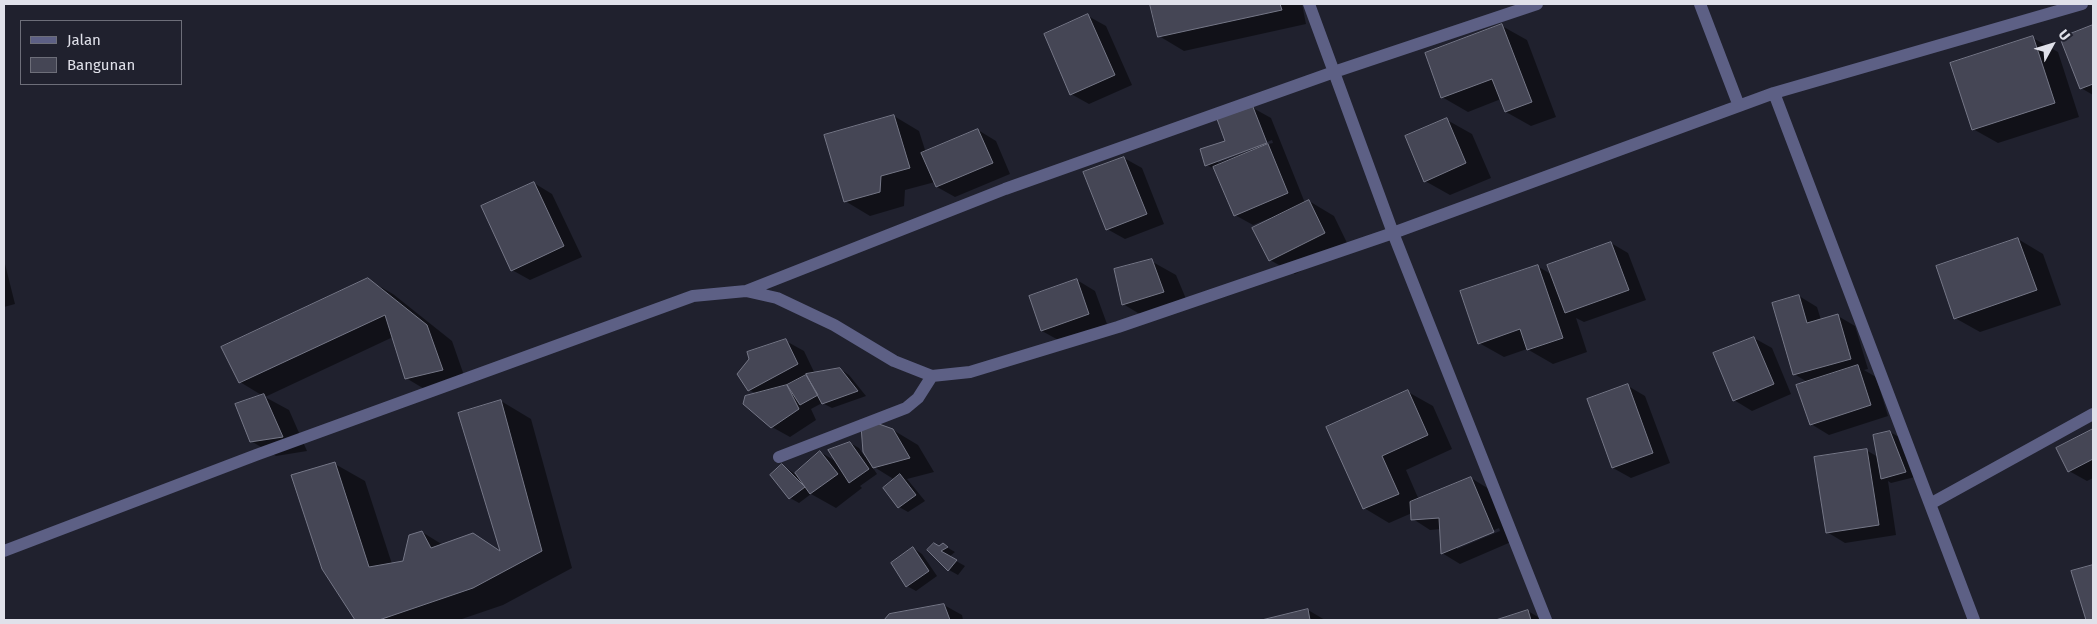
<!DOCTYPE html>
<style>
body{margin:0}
#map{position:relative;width:2097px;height:624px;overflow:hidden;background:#20212e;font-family:"Fira Sans",sans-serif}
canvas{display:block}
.frame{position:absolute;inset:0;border:5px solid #e0e1ea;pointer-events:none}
.legend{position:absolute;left:20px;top:20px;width:162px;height:65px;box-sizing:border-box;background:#20212e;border:1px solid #6d6e79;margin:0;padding:6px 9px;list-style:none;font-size:15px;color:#e0e1ea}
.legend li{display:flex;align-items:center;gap:10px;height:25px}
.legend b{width:25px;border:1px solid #6d6e79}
.north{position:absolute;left:2027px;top:20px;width:50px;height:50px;-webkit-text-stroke:4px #20212e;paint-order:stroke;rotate:51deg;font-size:14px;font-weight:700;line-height:20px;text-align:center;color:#e0e1ea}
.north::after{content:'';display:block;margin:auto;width:18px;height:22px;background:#e0e1ea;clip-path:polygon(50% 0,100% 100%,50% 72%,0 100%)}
</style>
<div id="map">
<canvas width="2097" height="624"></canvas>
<div class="frame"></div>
<ul class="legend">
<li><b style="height:6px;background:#5d6085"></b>Jalan</li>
<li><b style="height:14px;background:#454655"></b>Bangunan</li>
</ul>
<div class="north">U</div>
</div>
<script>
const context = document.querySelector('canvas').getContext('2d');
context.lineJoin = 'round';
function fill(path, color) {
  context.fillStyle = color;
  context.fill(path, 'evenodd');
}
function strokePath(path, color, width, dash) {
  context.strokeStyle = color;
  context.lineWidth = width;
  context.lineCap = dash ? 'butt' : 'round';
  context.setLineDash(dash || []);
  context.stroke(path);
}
const shadow = new Path2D(`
 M1152,4H1302L1306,24L1184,51L1159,36Z
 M1088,16L1106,26L1132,85L1089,104L1071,94Z
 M1502,26L1527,40L1556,117L1531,126L1506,112L1501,99L1468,112L1442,97Z
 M2093,27V95L2081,88L2062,39Z
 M2033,38L2058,52L2079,117L1998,143L1973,129Z
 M1253,108L1271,118L1305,203L1309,201L1334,216L1349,247L1295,274L1270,260V218L1253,225L1235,215L1216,170L1207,165ZM1257,121H1259L1267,142L1272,140L1273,143L1268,144L1270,149L1266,145L1218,163V160Z
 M894,116L919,131L926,153L978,130L996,141L1010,174L955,197L937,187L935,182L905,190L904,206L870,216L845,201Z
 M1447,120L1472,134L1491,178L1450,195L1425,181Z
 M1124,158L1142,168L1164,224L1125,239L1107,229Z
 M534,183L552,194L582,257L530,280L512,270Z
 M2018,239L2043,254L2061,305L1980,332L1955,318Z
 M1611,243L1628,253L1646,300L1584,322L1576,318L1587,352L1553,364L1527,349L1504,357L1479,343L1537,266L1551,274Z
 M4,260L15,304L4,307Z
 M1151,261L1176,275L1189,306L1148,319L1123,304Z
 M368,280L393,294L452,341L467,384L431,393L406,378L393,337L265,397L289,410L307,451L276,456L251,441L263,396L240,382Z
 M1077,280L1095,291L1107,324L1060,341L1042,331L1031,297Z
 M1799,296L1817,307L1821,320L1838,316L1855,326L1868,369L1864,370L1876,377L1888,416L1829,435L1811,424L1809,383L1794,374Z
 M1754,338L1772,348L1791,394L1752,411L1734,400Z
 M786,341L804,351L815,374L840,369L849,375L866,396L832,408L822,403L811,409L816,420L790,437L772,427L757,394L749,390Z
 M1628,386L1645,396L1670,463L1631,478L1613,468Z
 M1408,392L1433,406L1452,449L1406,470L1419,500L1471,478L1489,489L1511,542L1460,564L1442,553L1441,529L1430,530L1413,519L1412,513L1389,523L1364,508L1328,427ZM1499,528L1500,531L1457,549V546Z
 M501,401L531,419L572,568L503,605L459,620H357L324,568L335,464L365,481L392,564L404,562L422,532L443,545L473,534L501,551Z
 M862,427L893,430L918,445L934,472L907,479L925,501L908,512L899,507L895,480L871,465L877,474L860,486L862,488L836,508L811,494L799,503L790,498L782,465L795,474L820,452L837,462L850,443L859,448L865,457Z
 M2093,430V478L2087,481L2069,471L2058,448Z
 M1890,432L1899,437L1915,477L1891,483L1888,481L1896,535L1845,543L1827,532L1866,450L1878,457Z
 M943,545L955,552L949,557L965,566L958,575L949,570L928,550L939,548Z
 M913,548L922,554L937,576L916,591L907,586Z
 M2093,566V620H2087L2073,572Z
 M944,605L962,615L963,620H886L890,615Z
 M1308,610L1325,620H1267Z
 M1528,611L1543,620H1500Z`);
const building = new Path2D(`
 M1150,4H1280L1282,10L1158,37Z
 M1088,14L1115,75L1070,95L1044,34Z
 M1502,24L1532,102L1505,112L1492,79L1441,98L1425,53Z
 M2093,25V84L2080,89L2060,38Z
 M2033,36L2055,103L1972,130L1950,63Z
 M1253,107L1267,143L1205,166L1200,149L1225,141L1217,119Z
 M894,115L910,168L881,176L880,192L844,202L824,135Z
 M1447,118L1466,163L1424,182L1405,136Z
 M978,129L993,163L936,187L921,153Z
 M1268,144L1288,193L1234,216L1213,167Z
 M1124,157L1147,214L1106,230L1083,172Z
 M534,182L564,246L511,271L481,206Z
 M1309,200L1325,233L1269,261L1252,228Z
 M2018,238L2037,290L1954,319L1936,266Z
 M1611,242L1629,290L1565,313L1547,265Z
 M1152,259L1164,292L1122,305L1114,269Z
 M1538,265L1563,338L1527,350L1520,329L1478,344L1460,291Z
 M368,278L427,325L443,370L405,379L385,315L239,383L221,347Z
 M1077,279L1089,314L1041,331L1029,296Z
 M1799,295L1807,323L1838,314L1851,359L1793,375L1772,303Z
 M1754,337L1774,384L1733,401L1713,353Z
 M786,339L798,364L748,391L737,374L749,359L747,352Z
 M1858,365L1871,405L1810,425L1796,385Z
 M840,368L858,391L822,404L806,374Z
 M806,375L818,395L800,405L787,385Z
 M1628,384L1653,453L1612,468L1587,399Z
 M787,385L799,409L771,428L743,404L745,396Z
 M1408,390L1428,435L1382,456L1399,494L1363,509L1326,427Z
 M264,394L283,437L250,442L235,404Z
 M501,400L542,551L473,588L379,620H355L322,569L291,475L335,462L369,567L403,561L409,535L422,531L431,548L473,533L500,551L458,413Z
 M876,423L893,429L910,458L873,468L863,452L861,426Z
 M2093,429V459L2068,472L2056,448Z
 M1890,431L1906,472L1881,479L1873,435Z
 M850,442L869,469L849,483L828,450Z
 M1867,449L1879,525L1826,533L1814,457Z
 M820,451L838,474L810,494L795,473Z
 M782,464L805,487L789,499L770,475Z
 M900,474L916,495L898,508L883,488Z
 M1471,477L1494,532L1441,554L1439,518L1411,520L1410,502Z
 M934,543L939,546L943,543L948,547L941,551L957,560L948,571L927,550Z
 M913,547L929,571L906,587L891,563Z
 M2093,565V620H2086L2071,571Z
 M944,604L950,620H884L889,614Z
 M1308,609L1310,620H1262Z
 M1528,610L1531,620H1496Z`);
const minor = new Path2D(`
 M1309,4L1393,233L1774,93L2082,4
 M1700,4L1739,106
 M1774,93L1974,620
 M746,291L1005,189L1334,72L1537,4
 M779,457L906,408L918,398L932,376
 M1930,504L2093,414
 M4,551L256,455L693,296L746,291L777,298L834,325L894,361L932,376L970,372L1118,327L1393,233L1546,620`);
fill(shadow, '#0007');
fill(building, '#454655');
strokePath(building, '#757787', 1);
strokePath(minor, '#5d6085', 12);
</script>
